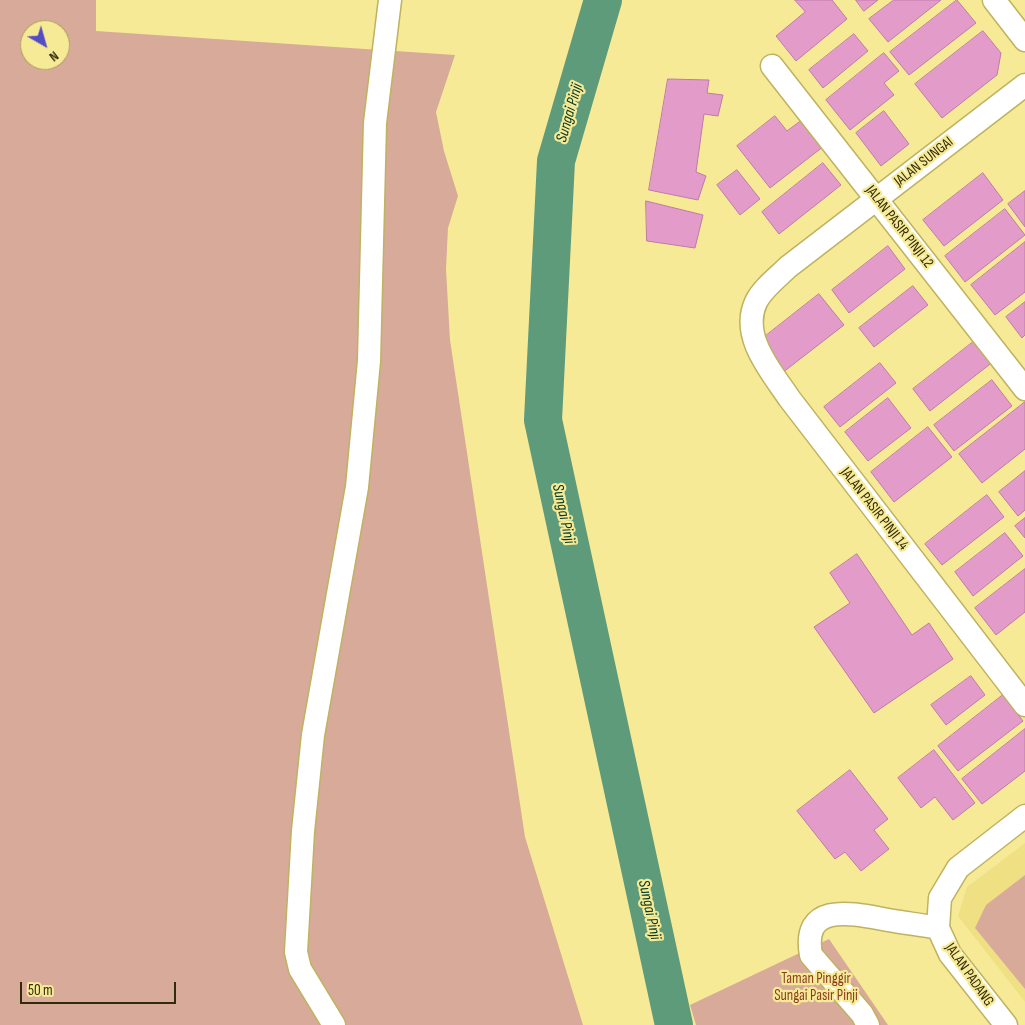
<!DOCTYPE html>
<style>
body{margin:0}
#map{position:relative;width:1025px;height:1025px;overflow:hidden;background:#f7ea96;font-family:"Sofia Sans Condensed",sans-serif}
canvas{display:block}
.north{position:absolute;left:20px;top:20px;width:50px;height:50px;box-sizing:border-box;background:#f7ea96;border:1px solid #a89e5d;border-radius:50%;rotate:142deg;font-size:14px;font-weight:700;line-height:20px;text-align:center;color:#312b08}
.north::after{content:'';display:block;margin:auto;width:18px;height:22px;background:#544dc4;clip-path:polygon(50% 0,100% 100%,50% 72%,0 100%)}
.scale{position:absolute;left:20px;top:982px;width:156px;height:22px;box-sizing:border-box;border:2px solid #312b08;border-top:0;padding-left:6px;font-size:15px;line-height:18px;white-space:nowrap;color:#312b08;-webkit-text-stroke:4px #f7ea96;paint-order:stroke}
</style>
<div id="map">
<canvas width="1025" height="1025"></canvas>
<div class="north">N</div>
<div class="scale">50 m</div>
</div>
<script>
const context = document.querySelector('canvas').getContext('2d');
context.lineJoin = 'round';
function fill(path, color) {
  context.fillStyle = color;
  context.fill(path, 'evenodd');
}
function strokePath(path, color, width, dash) {
  context.strokeStyle = color;
  context.lineWidth = width;
  context.lineCap = dash ? 'butt' : 'round';
  context.setLineDash(dash || []);
  context.stroke(path);
}
function drawText(font, color, halo, rows, align = 'center') {
  context.font = font + ' "Sofia Sans Condensed",sans-serif';
  context.lineWidth = 4.5;
  context.setLineDash([]);
  context.textBaseline = 'middle';
  context.strokeStyle = halo;
  context.fillStyle = color;
  for (const [text, x, y, turn = 0] of rows) {
    context.save();
    context.translate(x, y);
    context.rotate((+turn || 0) * Math.PI / 180);
    context.textAlign = isNaN(turn) ? turn : align;
    if (halo) context.strokeText(text, 0, 0);
    context.fillText(text, 0, 0);
    context.restore();
  }
}
const built = new Path2D(`
 M1025,843V1002L958,916L967,887Z`);
const green = new Path2D(`
 M0,0H96V31L455,55L436,112L444,151L458,196L448,228L446,269L450,340L525,837L583,1025H0ZM30,30H60V60H30Z
 M1025,875V989L975,928L986,905Z
 M829,939L888,1025H696L690,1005Z`);
const river = new Path2D(`
 M603,0L556,161L543,420L674,1025`);
const building = new Path2D(`
 M795,0H832L847,19L796,61L776,36L805,12Z
 M856,0H878L864,11Z
 M894,0H941L888,42L869,19Z
 M957,0L976,23L909,75L890,52Z
 M983,31L1001,53L997,75L942,118L915,84Z
 M854,34L868,51L823,88L809,70Z
 M884,53L899,71L884,83L894,95L850,130L826,100Z
 M668,79L709,80L707,93L723,95L718,116L704,114L696,172L706,176L698,200L649,190Z
 M884,111L909,144L881,166L856,133Z
 M775,116L787,131L803,119L824,146L770,188L737,146Z
 M823,163L841,185L779,234L762,212Z
 M737,170L760,199L740,215L717,185Z
 M983,173L1003,200L944,246L923,220Z
 M1025,191V227L1008,204Z
 M646,201L703,215L695,248L647,241Z
 M1005,209L1025,235L965,282L945,256Z
 M1025,242V292L995,315L971,285Z
 M888,246L905,269L849,313L832,290Z
 M913,286L928,305L874,347L859,328Z
 M819,294L844,325L782,373L758,342Z
 M1025,302V335L1022,338L1006,317Z
 M977,339L994,361L930,411L913,389Z
 M880,363L896,383L840,427L824,407Z
 M992,380L1012,406L954,451L934,425Z
 M888,398L911,428L868,461L845,432Z
 M1025,402V449L982,483L959,454Z
 M928,427L952,457L894,502L871,472Z
 M1025,471V510L1018,516L999,492Z
 M987,495L1004,517L942,565L925,544Z
 M1025,518V538L1015,526Z
 M1005,533L1023,556L973,596L955,572Z
 M857,554L912,635L929,623L953,659L874,713L814,627L850,603L830,573Z
 M1025,569V612L996,635L975,608Z
 M971,676L985,695L946,725L931,705Z
 M1003,695L1023,721L958,771L938,746Z
 M1025,729V771L982,804L962,779Z
 M934,750L975,803L953,820L935,797L921,808L898,778Z
 M850,770L888,819L874,830L889,849L861,871L845,852L835,859L797,811Z`);
const minor = new Path2D(`
 M994,0L1025,40
 M772,66L1025,389
 M1025,85L788,267C778,277 762,289 756,302C740,336 771,371 789,398L1025,705
 M334,1025L300,969L296,952L303,831L313,735L357,487L369,361L375,123L390,0
 M868,1025L862,1014L811,955C801,900 855,914 888,920C905,923 922,925 938,928
 M1006,1025L950,954L938,928L940,898L958,868L1025,816`);
const streetNames = [
 ["JALAN SUNGAI",924,162,-38],
 ["JALAN PASIR PINJI 12",899,227,52],
 ["JALAN PASIR PINJI 14",874,509,52],
 ["JALAN PADANG",969,975,55]
];
const parkNames = [
 ["Taman Pinggir",816,979],
 ["Sungai Pasir Pinji",816,996]
];
const waterNames = [
 ["Sungai Pinji",570,113,-74],
 ["Sungai Pinji",563,514,78],
 ["Sungai Pinji",649,910,78]
];
fill(built, '#efe084');
fill(green, '#d8aa9a');
strokePath(river, '#5e9b7b', 38);
fill(building, '#e39bca');
strokePath(building, '#bf7aa8', 1);
strokePath(minor, '#bfb260', 25);
strokePath(minor, '#fff', 22);
drawText('15px', '#312b08', '#f7ea96', streetNames);
drawText('15px', '#893e22', '#f7ea96', parkNames);
drawText('italic 16px', '#003621', '#f7ea96', waterNames);
</script>
